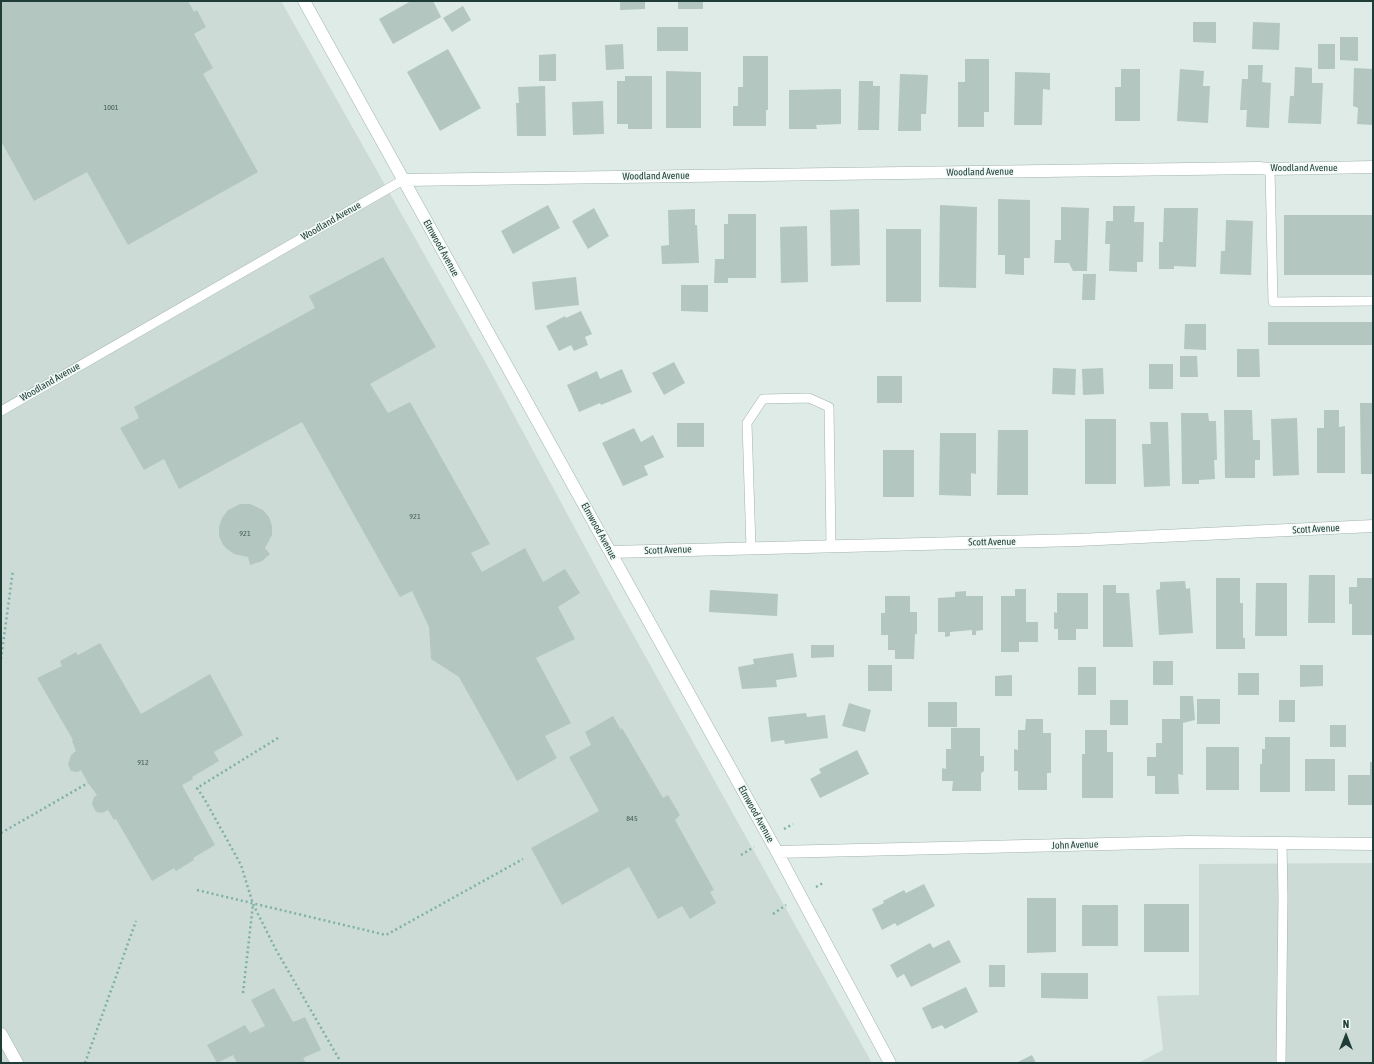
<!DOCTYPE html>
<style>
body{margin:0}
#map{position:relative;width:1374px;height:1064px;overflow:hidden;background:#deebe7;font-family:"Asap Condensed",sans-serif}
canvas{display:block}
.frame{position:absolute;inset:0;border:2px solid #1f3c37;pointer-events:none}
.north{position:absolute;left:1326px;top:1016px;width:40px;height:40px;-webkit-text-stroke:3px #eff8f4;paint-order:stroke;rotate:0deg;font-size:11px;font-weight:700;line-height:16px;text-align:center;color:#1f3c37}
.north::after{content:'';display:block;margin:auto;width:14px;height:18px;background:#1f3c37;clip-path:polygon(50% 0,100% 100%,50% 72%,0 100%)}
</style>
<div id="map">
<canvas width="1374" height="1064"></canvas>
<div class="frame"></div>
<div class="north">N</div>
</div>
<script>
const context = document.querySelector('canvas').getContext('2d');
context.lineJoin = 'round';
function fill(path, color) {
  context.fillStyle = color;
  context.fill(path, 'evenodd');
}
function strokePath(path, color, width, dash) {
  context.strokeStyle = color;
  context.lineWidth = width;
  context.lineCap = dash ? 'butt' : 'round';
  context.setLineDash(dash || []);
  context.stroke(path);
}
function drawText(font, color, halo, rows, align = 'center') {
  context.font = font + ' "Asap Condensed",sans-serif';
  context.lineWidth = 3;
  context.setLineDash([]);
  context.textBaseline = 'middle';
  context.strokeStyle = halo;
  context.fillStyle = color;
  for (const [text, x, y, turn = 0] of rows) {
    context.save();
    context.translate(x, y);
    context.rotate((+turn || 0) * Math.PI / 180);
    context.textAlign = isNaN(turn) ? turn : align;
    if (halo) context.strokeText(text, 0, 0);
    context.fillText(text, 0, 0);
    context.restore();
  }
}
const built = new Path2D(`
 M1,1H281L488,367L605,584L872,1063H1Z
 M1373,863V1063H1138L1163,1050L1157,996L1199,995V864Z`);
const building = new Path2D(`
 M1,1H188L194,12L197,10L206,27L194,34L213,68L203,74L258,172L128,245L87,172L34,201L1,141Z
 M411,1H433L441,17L393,44L379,19Z
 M620,1H645V9L620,10Z
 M678,1H703V9H678Z
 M463,6L471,20L452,32L443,18Z
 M1193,22H1216V43L1193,42Z
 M1253,22L1280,23L1279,50L1252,49Z
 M657,27H688V51H657Z
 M1340,37H1358V61L1340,60Z
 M623,44L624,69L606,70L605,45Z
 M1318,44H1335V69H1318Z
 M448,49L481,108L440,131L407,72Z
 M556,54V81H539V55Z
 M743,56H768V110H766V126H733V106H738V87H743Z
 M965,59H989V112H984V127H958V82H965Z
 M1248,65H1263L1262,82L1271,83L1269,128L1246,127L1247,110H1240L1242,79H1248Z
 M1295,67L1312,68V83H1323L1321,124L1288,123L1290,96H1294Z
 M1354,68L1373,69V125L1357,124L1358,108L1353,106Z
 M1121,69H1140V121H1115V87H1121Z
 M1180,69L1204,71L1203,86H1210L1208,123L1177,121Z
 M666,71L701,72V128H666Z
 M1015,72L1050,73V90L1043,89L1042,125H1014Z
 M900,74L928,75L926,114H921V131H898Z
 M625,76H652V129H628V124H617V81H625Z
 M859,81H873V86H880L879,130H858Z
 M545,86L546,136H517L516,103H519L518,87Z
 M841,89V124L816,125L817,129H789V90Z
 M603,101L604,134L573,135L572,102Z
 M998,199L1030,200V258H1024V275L1005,274V255H998Z
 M548,205L560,228L513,254L501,231Z
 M940,205L977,207L976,288L939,287Z
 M1113,206H1135L1134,222H1144L1143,262H1137V272L1109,271L1110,244H1105L1106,221H1113Z
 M1061,207L1089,208L1087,271H1073L1069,263H1054L1055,240H1061Z
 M594,208L609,236L588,249L572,221Z
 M1164,208H1198L1196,267L1174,266V269H1159V242H1163Z
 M695,209V225H697L699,263L662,264L661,246L669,245L668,210Z
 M859,209L860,265L831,266L830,210Z
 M728,214H756V278H728V283H714L715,259H724V224H728Z
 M1284,215H1373V275H1284Z
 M1226,220L1253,221L1251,275L1220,274L1221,251H1225Z
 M807,226L808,282L781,283L780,227Z
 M886,229H921V302H886Z
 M383,257L436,347L370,384L388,413L410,402L490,544L471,553L482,572L525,548L543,582L565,569L580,593L558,607L575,639L536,658L571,723L545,736L557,758L517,781L459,677L431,659L429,627L412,591L400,597L302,422L179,489L164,459L144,470L120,428L139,418L134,407L315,308L309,296Z
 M1083,274H1096L1095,300H1082Z
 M576,277L579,305L535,310L532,282Z
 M681,285H708V312L681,311Z
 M581,311L592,334L585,337L588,345L574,351L571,345L559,351L546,326L565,316L566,318Z
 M1268,322H1373V345H1268Z
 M1185,324H1206V350L1184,349Z
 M1237,349H1259L1260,377H1237Z
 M1180,356H1197L1198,377H1180Z
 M674,362L685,383L664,395L652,373Z
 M1149,364H1173V389H1149Z
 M1053,368L1076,369L1075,395L1052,394Z
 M1103,368L1104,394L1083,395L1082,369Z
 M622,369L632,392L601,405L600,403L579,412L567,385L597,371L600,379Z
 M877,376H902V403H877Z
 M1360,403H1373V474H1361Z
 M1224,410H1252L1253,440H1260V460H1255V478H1225Z
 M1324,410H1339V427L1345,426V473H1317V428H1324Z
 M1181,413H1208L1209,421H1216L1217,460H1214L1215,479L1199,480V484H1182Z
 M1297,418L1299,475L1273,476L1271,419Z
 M1085,419H1116V484H1085Z
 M1150,422H1168L1170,486L1144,487L1142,444H1151Z
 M677,423H704V447H677Z
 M634,428L641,442L653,435L664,457L644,466L648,475L623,486L602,443Z
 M998,430H1028V495H997Z
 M940,433H976V474L971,473V496L939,495Z
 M883,450H914V497H883Z
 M240,504H250L263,510L269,517L272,526V535L265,548L270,554L262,561L250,565L248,557L234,554L226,548L223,545L219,536V527L222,518L228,510Z
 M1309,575H1335V623H1308Z
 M1216,578H1240V603H1243V638H1245V649H1216Z
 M1357,578H1373V635H1352V604H1349V587H1357Z
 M1185,581L1186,589L1190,588L1193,633L1159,635L1156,590L1160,589V582Z
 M1256,583H1287V636H1255Z
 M1103,585H1116V593H1129L1133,647H1103Z
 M1015,589H1026V622H1038V642H1019V652H1001V596H1015Z
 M710,590L778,594L777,616L709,612Z
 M966,591V596H983V630L976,631V635H972V630L950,632V636L945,637V632H938V598L955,597V592Z
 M1057,593H1088V629H1076V640H1058V629H1054V612L1057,613Z
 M885,596H910V612H917V634H915L914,659H895V650H888V635H881V613H885Z
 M100,643L141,714L210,674L243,735L214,752L219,761L192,777L193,779L182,785L215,845L193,858L194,860L176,871L174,868L152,881L116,819L114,820L108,810L102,813L96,812L92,804L94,797L97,795L88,783L81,770L77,772L71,771L68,764L71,755L76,751L72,741L73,740L37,678L62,666L60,661L76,652L78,655Z
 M811,645H834V657L811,658Z
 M793,653L797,677L776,680L777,687L742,689L738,667L754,664L753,659Z
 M1153,661H1173V685H1153Z
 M868,665H892V691H868Z
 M1300,665H1323V686L1300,687Z
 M1078,667H1096V695H1078Z
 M1238,673H1259V695H1238Z
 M1012,675V696H995V676Z
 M1180,696H1193L1195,720L1183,723V775L1178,774L1179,794H1155V776H1147V757H1156V743H1162V719H1180Z
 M1197,699H1220V724H1197Z
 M1110,700H1128V725H1110Z
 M1279,700H1295V722H1279Z
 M928,702H957V727H928Z
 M849,703L871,710L865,732L842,726Z
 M806,713L807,717L825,715L828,738L785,744L784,740L771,742L768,717Z
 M613,716L621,730L622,728L663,798L668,795L680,815L675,820L714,890L710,892L716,903L690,919L682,906L658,919L629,867L562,905L531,848L599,811L569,757L591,745L585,732Z
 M1026,719H1043V733H1051V773H1047V790H1018V771H1014V749L1018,750V730H1025Z
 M1330,725H1346V747H1330Z
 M951,728H980V756H984V771L981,773V791H952L953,781H942V768L946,769V749H951Z
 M1085,730H1107V752H1113V798H1082V754H1085Z
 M1265,737H1290V792H1260V764H1262V749H1265Z
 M1206,747H1239V790H1206Z
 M857,750L869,774L820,798L810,779L821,773L819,769Z
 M1305,759H1335V791H1305Z
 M1370,762H1373V805H1348V775H1370Z
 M924,884L935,906L897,926L895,923L882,930L872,909L884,903L883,901L904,890L906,893Z
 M1027,898H1056V952L1027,953Z
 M1144,904H1189V952H1144Z
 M1082,905H1118V946H1082Z
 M949,940L961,962L911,987L904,974L897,978L890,965L930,943L933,948Z
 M989,965H1005V987H989Z
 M1041,973H1088V999L1041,998Z
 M966,987L978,1012L945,1029L942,1025L932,1029L922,1008Z
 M274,988L293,1022L305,1017L321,1050L303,1058L306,1063H237L233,1055L217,1063L207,1045L245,1025L250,1033L265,1026L251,1000Z
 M1032,1055L1036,1063H1016Z`);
const path = new Path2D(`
 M1,659L13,570
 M278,738L197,788L205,800L241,865L253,904L275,948L339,1059
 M784,829L793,824
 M1,833L88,783
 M741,855L754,847
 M816,887L823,883
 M197,890L386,935L523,859
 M773,914L786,905
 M243,993L253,904
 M85,1063L136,921`);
const lane = new Path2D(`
 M1270,169L1273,302L1373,301
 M1,411L403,180
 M751,548L747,423L763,399L809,398L829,407L831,546
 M1281,1063L1283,897L1282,843`);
const street = new Path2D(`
 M304,1L777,852L890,1063
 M403,180L1259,168L1270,169L1373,167
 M611,552L1078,540L1373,526
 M777,852L1190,842L1373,844`);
const secondary = new Path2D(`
 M1,1034L17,1063`);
const numberNames = [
 ["1001",111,107],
 ["921",415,516],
 ["921",245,533],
 ["912",143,762],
 ["845",632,818]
];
const streetNames = [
 ["Woodland Avenue",1304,168],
 ["Woodland Avenue",980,172,-1],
 ["Woodland Avenue",656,176,-1],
 ["Woodland Avenue",331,221,-30],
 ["Elmwood Avenue",441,248,61],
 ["Woodland Avenue",50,382,-30],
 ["Scott Avenue",1316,529,-3],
 ["Elmwood Avenue",599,531,61],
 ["Scott Avenue",992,542,-1],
 ["Scott Avenue",668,550,-2],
 ["Elmwood Avenue",756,814,61],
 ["John Avenue",1075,845,-2]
];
fill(built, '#cddbd6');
fill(building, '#b4c6c0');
strokePath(lane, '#a1b3af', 10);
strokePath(street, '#a1b3af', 13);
strokePath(secondary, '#9db8b0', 13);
strokePath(path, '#7db1a5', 2.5, [2, 3]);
strokePath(lane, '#fff', 9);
strokePath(street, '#fff', 12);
strokePath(secondary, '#fff', 12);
drawText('8px', '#445e59', null, numberNames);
drawText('10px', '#1f3c37', '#eff8f4', streetNames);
</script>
